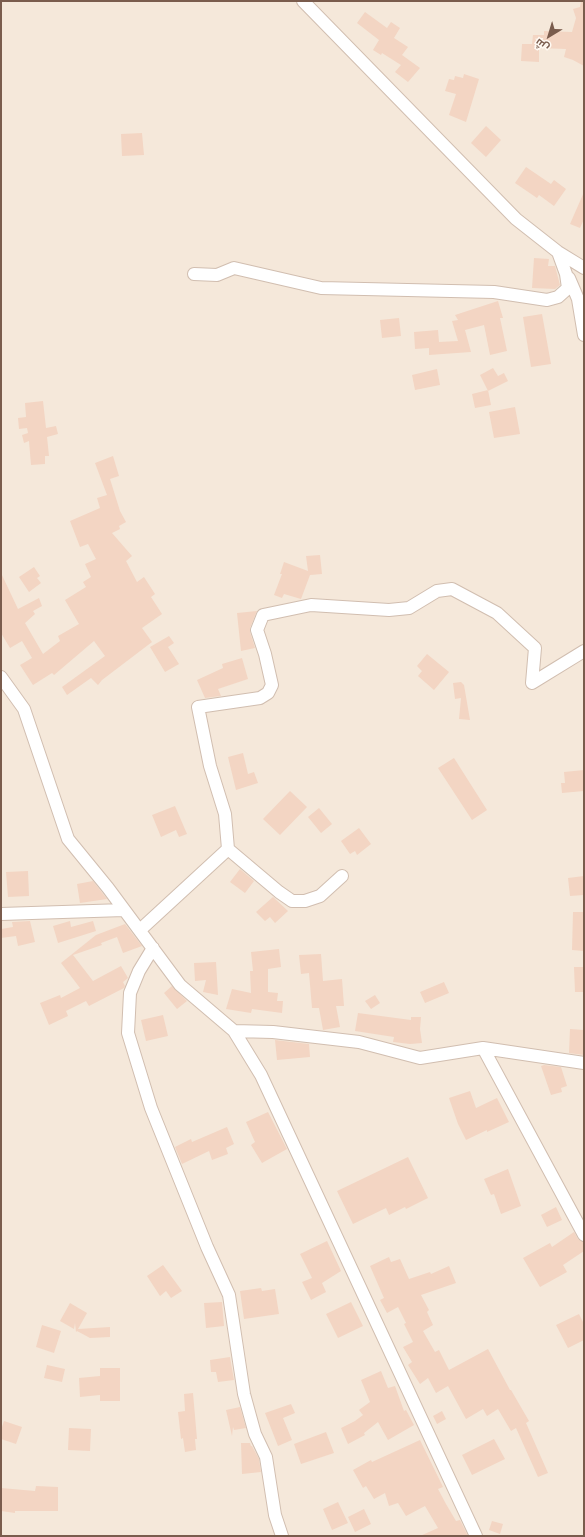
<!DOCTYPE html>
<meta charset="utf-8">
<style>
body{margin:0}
#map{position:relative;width:585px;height:1537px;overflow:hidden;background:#fdf6ec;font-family:"Golos Text",Cairo,sans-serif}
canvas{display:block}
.frame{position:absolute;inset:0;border:2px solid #7a5c4d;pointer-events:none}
.north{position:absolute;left:529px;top:16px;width:40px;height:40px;-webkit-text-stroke:3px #fffaf3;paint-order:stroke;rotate:218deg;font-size:11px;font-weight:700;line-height:16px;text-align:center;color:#7a5c4d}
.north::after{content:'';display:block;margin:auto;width:14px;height:18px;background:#7a5c4d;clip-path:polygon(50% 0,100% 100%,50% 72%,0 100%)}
</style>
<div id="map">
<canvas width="585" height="1537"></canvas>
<div class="frame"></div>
<div class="north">ش</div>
</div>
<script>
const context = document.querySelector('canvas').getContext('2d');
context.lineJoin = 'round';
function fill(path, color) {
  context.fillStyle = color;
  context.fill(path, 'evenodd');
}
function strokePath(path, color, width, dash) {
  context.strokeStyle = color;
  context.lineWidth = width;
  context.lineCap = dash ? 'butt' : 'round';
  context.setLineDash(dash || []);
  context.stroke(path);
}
const residential = new Path2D(`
 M1,1H584V1536H1Z`);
const building = new Path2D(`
 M581,1H584V66L573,60L564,57L566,49L539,48V62L521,61L522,44H532L533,35H544V31L572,32L576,18L573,9L580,7Z
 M365,12L387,28L391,22L400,28L394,38L408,47L402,55L420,68L408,82L395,72L401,65L382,53L381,55L373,50L379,40L357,23Z
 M464,74L479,79L466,122L449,115L456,94L445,91L449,79L454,80L455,76L463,78Z
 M486,126L501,140L486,157L471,143Z
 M142,133L144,155L122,156L121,134Z
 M526,167L551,184L554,180L566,189L554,206L539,195L537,198L515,183Z
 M584,192V219L580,228L570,224Z
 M534,258L549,259L548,266H555L560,285L555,289L532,288Z
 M498,301L503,318H500L507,351L490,355L484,325L465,330L471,352L429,355V348L415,349L414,332L438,330L439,342L458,341L452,321L458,320L455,315Z
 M542,314L551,364L531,367L523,317Z
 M399,318L401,336L382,338L380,320Z
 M493,368L498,376L504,373L508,381L488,391L480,375Z
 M437,369L440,385L415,390L412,375Z
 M488,390L491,405L475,408L472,394Z
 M43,401L46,428L56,426L58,434L47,437L49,456H45V464L31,465L29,441L24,443L22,435L28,433L27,428L19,429L18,418L26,417L25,403Z
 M515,407L520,434L494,438L489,412Z
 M113,456L119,476L110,479L120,511L126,522L119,526L120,529L112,533L132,556L126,561L137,582L144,577L155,594L151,597L162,614L142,628L152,642L102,680L98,685L91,678L67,695L62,687L105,656L94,641L54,675L52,673L33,685L20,665L32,658L22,641L10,648L1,633V573L18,609L39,598L42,606L33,611L35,614L25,623L43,654L60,641L58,636L79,624L65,600L86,587L83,582L91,577L85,564L96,559L88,544L80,547L70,521L100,508L97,498L107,495L95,463Z
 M320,555L322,574L310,575L301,599L284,594L282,598L274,595L282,574H280L284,562L308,571L306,556Z
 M34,567L40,576L37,578L41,583L29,592L19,577Z
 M257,611L250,628V632L255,648L241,651L237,613Z
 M169,636L174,643L168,647L179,664L165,672L150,647Z
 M427,654L449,672L434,690L418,676L422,671L417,666Z
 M242,658L248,679L218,689L221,696L205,698L197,680L223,668L222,664Z
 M461,682L464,685L470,720L459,719L461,698L455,699L453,683Z
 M243,753L248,774L254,772L258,783L236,790L228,757Z
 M454,758L487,810L472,820L438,768Z
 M584,770V791L562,793L561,783H565L564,772Z
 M290,791L307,807L280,835L263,819Z
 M175,806L187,834L179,837L176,830L161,837L152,815Z
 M319,808L332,824L321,833L308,817Z
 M359,828L371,844L357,855L355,851L350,854L341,841Z
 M240,869L254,881L245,893L230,882Z
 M28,871L29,896L8,897L6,872Z
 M584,876V895L570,896L568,878Z
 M93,881L107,899L80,903L77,884Z
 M273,897L288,911L275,923L270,917L265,921L256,912Z
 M573,912H584V951L572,950Z
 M30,921L35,942L18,946L16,936L1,938V929L13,927L12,922Z
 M70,921L71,927L93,921L96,931L58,943L53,926Z
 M125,924L142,946L123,953L117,937L101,943L102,945L73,955L93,981L121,966L128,978L123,982L125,986L124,988L89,1006L86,1001L66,1011L68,1016L49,1025L40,1003L60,995L61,998L80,988L61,963L96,935Z
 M279,949L281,967L268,969V992L278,993L277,1001H283L282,1013L252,1009L251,1013L226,1009L232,989L251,993L250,971H253L251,952Z
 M321,954L323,981L342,979L344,1006H336L340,1027L323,1030L319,1008H312L309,973L301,974L299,955Z
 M216,962L218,995L203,992L206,980L195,981L194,963Z
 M574,967H584V992H575Z
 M444,982L449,993L425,1003L420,992Z
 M172,986L187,1001L177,1009L164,993Z
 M375,995L380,1003L371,1009L365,1001Z
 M358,1013L411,1020V1017H421L420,1029L422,1043L410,1044L393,1042L394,1037L355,1031Z
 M163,1015L168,1036L146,1041L141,1020Z
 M570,1029L584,1030V1055L569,1053Z
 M275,1040L309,1044L310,1057L277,1060Z
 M544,1065L561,1067L567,1086L561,1088L562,1092L551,1095L541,1066Z
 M470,1091L476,1108L497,1098L509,1122L487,1132V1130L466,1140L458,1124L449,1098Z
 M268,1112L287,1149L262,1163L251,1145L255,1142L246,1122Z
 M227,1127L234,1144L226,1148L228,1154L212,1160L209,1151L182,1164L175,1147L191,1139L192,1142Z
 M408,1157L428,1198L406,1209L405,1207L389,1215L386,1208L353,1224L337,1191Z
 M508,1169L521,1206L501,1214L494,1194L491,1195L484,1179Z
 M556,1207L562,1220L547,1227L541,1215Z
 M574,1232L578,1239L584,1243V1251L563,1265L567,1272L540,1287L523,1258L550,1243L552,1247Z
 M327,1241L341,1271L322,1283L326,1292L311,1300L302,1282L312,1278L300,1254Z
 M389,1257L391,1262L400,1259L409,1279L430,1272L431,1274L449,1266L456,1283L421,1295L429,1310L427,1312L433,1325L423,1331L435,1352L439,1350L449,1370L488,1349L510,1390H511L529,1421L526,1423L548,1473L538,1477L516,1428L511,1431L498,1409L487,1416L483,1409L466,1419L448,1386L436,1393L428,1378L420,1384L408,1365L412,1362L403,1347L413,1342L404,1324L406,1323L398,1307L387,1313L380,1300L384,1298L370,1266Z
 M163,1265L182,1291L171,1298L166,1291L160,1296L147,1276Z
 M261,1288L262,1291L275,1289L279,1314L244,1319L240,1291Z
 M222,1302L224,1326L206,1328L204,1303Z
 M351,1302L363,1326L338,1338L326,1314Z
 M70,1303L87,1313L78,1329L110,1327V1337L90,1338L77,1331L76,1332L75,1323L74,1329L60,1321Z
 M579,1314L584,1324V1340L568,1348L556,1325Z
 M42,1325L61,1331L54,1353L36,1347Z
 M230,1357L234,1380L218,1382L216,1372H211L210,1360Z
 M47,1365L65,1369L62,1382L44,1378Z
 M100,1368H120V1401H100V1395L80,1397L79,1378L100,1376Z
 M381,1371L388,1388L395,1386L404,1411L406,1410L414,1425L388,1440L378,1422L364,1433L365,1435L348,1444L341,1428L355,1421L363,1415L359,1410L370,1402L361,1380Z
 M193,1393L197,1439H195L196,1450L185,1452L183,1438L181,1439L178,1412L185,1411L184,1394Z
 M291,1404L295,1413L283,1418L292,1440L278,1446L265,1413Z
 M240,1407L246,1428L234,1430L233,1427L232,1436L226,1410Z
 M442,1411L446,1419L437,1424L433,1416Z
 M4,1421L22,1427L16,1444L1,1439V1430Z
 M69,1428L91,1429L90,1451L68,1450Z
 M326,1432L334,1453L301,1464L294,1444Z
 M494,1439L505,1459L472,1475L462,1455Z
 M420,1440L443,1487L438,1489L446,1504L456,1521L460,1520L468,1536H420L438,1528L425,1506L406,1516L398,1503L389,1506L385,1493L374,1499L366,1486L363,1488L353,1470L371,1460L372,1462Z
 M241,1443H250L251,1446H252L259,1459L261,1472L242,1474Z
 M36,1486L58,1487V1511H15V1513L1,1511V1488L35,1491Z
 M338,1502L348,1523L332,1530L323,1509Z
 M364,1509L371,1524L355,1532L348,1517Z
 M492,1521L503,1524L500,1534L489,1530Z`);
const street = new Path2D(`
 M303,1L516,219L558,252L584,268
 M194,274L217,275L234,268L321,288L494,292L547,300L558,297L568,288L566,274L558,252
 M569,278L578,299L584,335
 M1,677L24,709L68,839L108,888L180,985L234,1031L261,1075L476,1536
 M228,849L279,892L292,901H305L320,896L342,876
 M1,914L124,910
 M140,930L228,849L225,814L210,766L198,707L260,698L268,693L272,685L265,654L257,630L263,615L311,605L389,610L409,608L437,591L452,589L497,613L535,648L532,683L584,651
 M153,948L139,971L130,993L128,1033L151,1108L207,1247L229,1295L244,1394L255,1434L266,1457L275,1515L282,1536
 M234,1031L273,1032L359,1042L420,1058L483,1048L584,1063
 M483,1048L584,1235`);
fill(residential, '#f5e8da');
fill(building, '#f3d5c3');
strokePath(street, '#d1beb0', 14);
strokePath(street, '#fff', 12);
</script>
